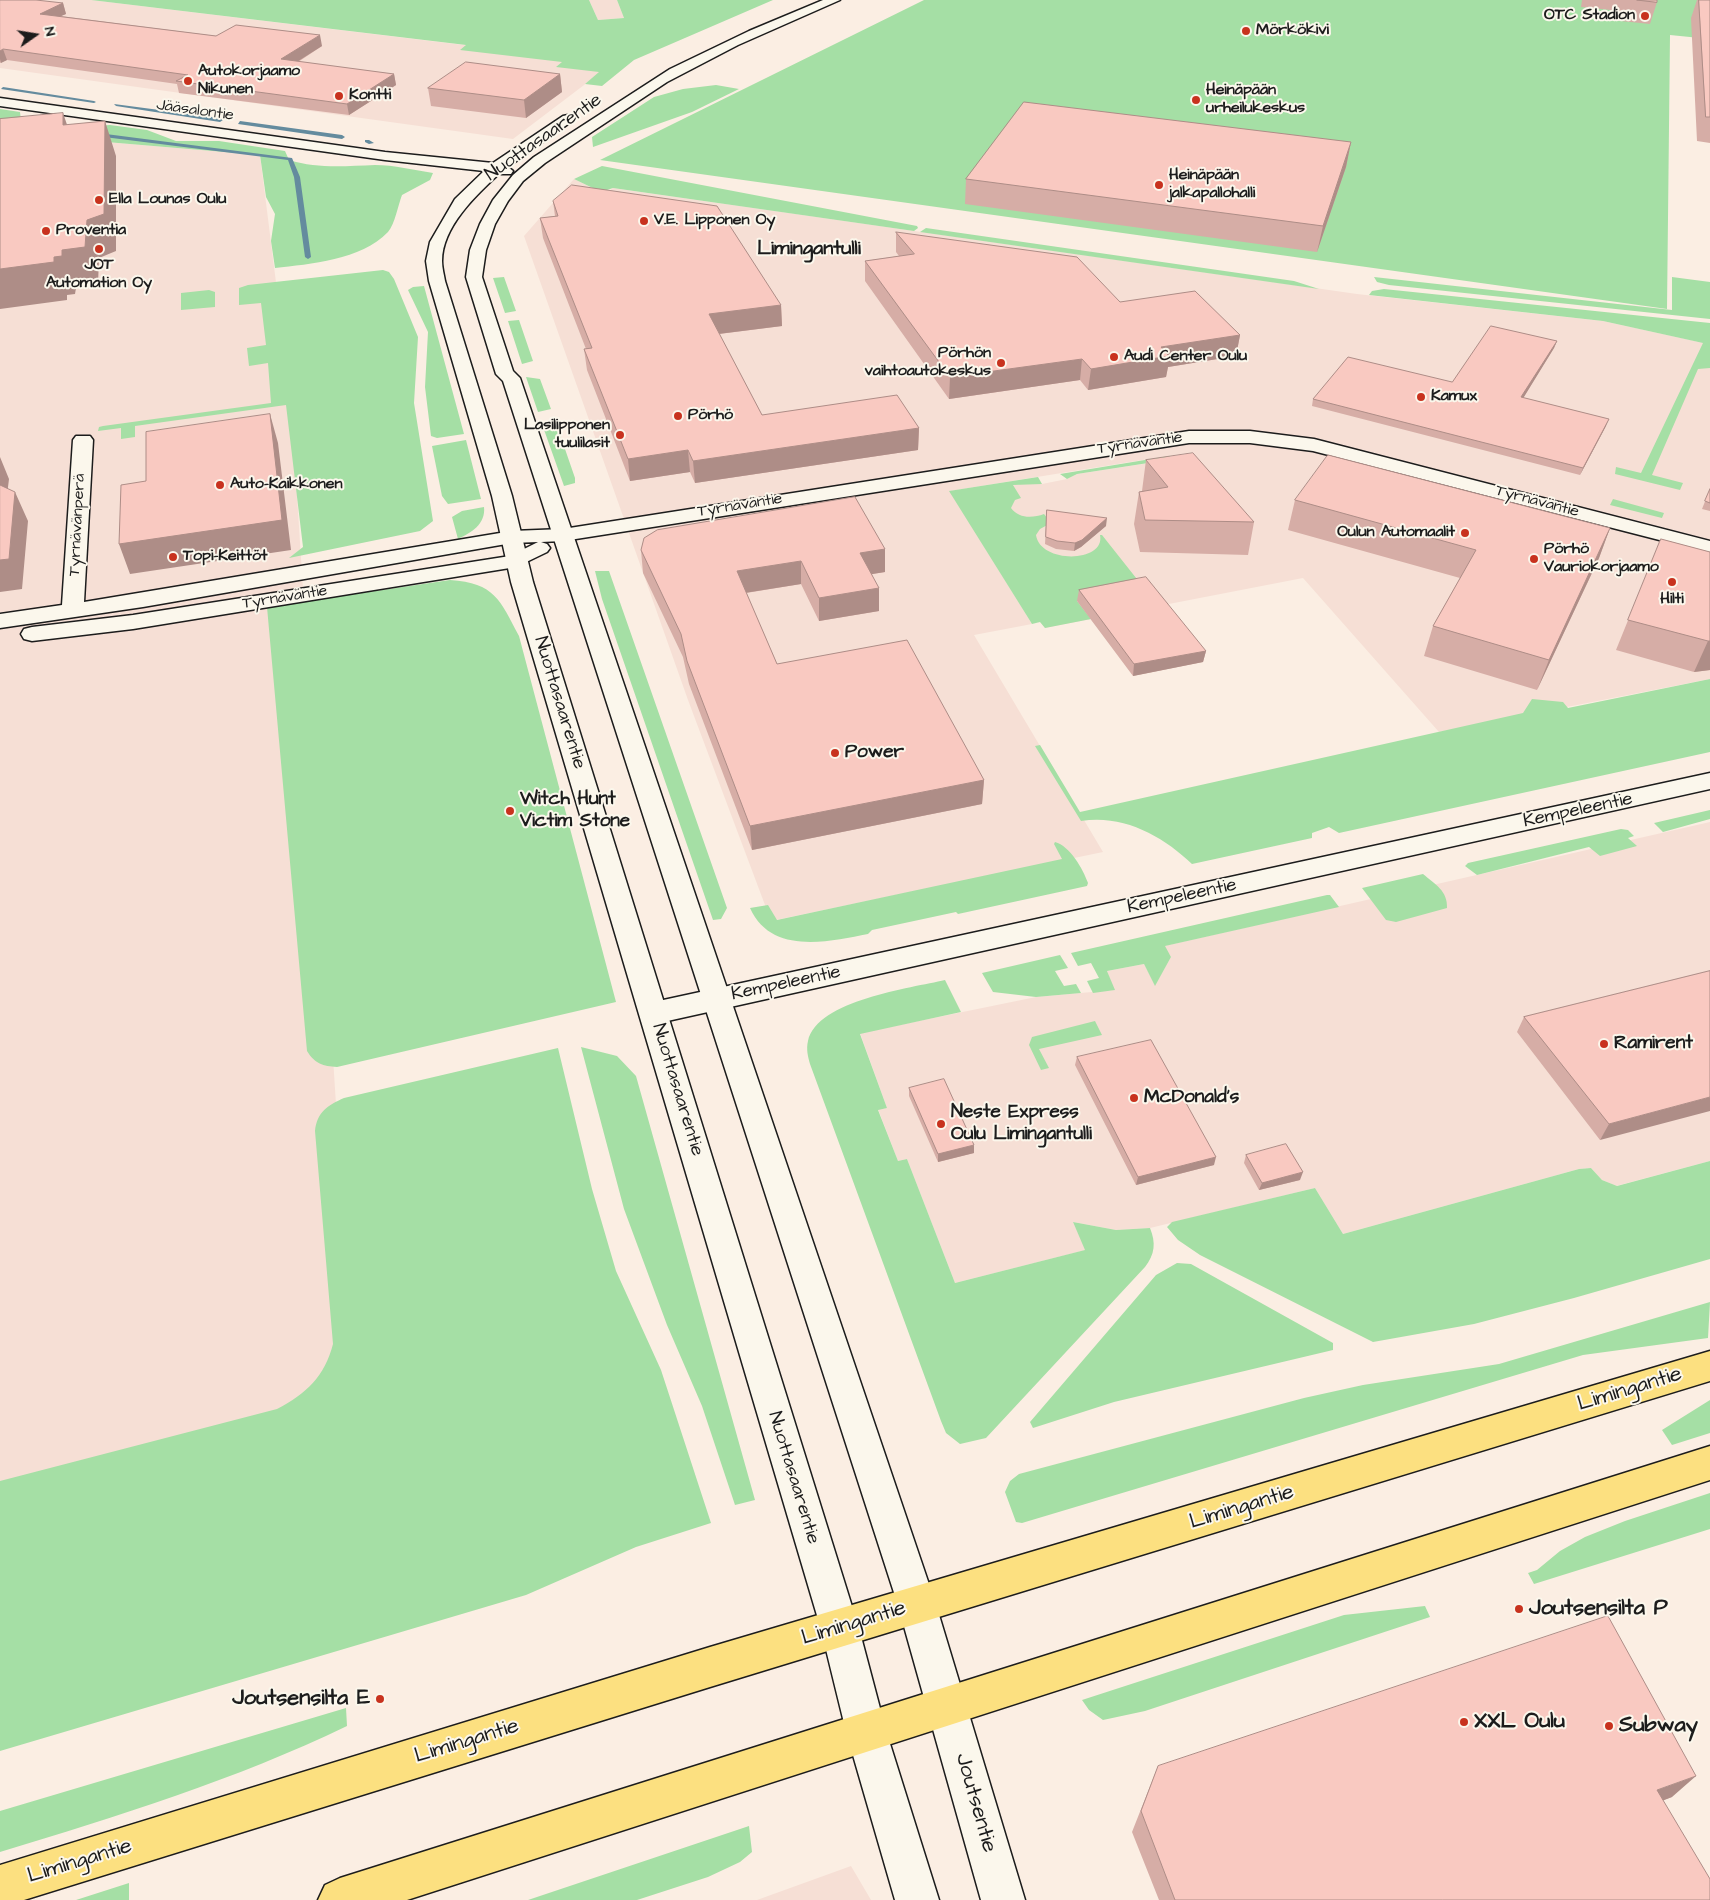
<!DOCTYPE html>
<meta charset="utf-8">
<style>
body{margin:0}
#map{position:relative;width:1710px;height:1900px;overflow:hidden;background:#fbeee3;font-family:"Architects Daughter",sans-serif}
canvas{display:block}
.north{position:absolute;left:10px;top:10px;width:50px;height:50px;-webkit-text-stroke:4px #fbf7ec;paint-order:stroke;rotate:77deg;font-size:14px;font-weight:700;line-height:20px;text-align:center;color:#1c1c1c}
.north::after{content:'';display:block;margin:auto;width:18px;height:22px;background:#1c1c1c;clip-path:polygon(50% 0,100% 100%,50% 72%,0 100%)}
</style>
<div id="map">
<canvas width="1710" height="1900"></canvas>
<div class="north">N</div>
</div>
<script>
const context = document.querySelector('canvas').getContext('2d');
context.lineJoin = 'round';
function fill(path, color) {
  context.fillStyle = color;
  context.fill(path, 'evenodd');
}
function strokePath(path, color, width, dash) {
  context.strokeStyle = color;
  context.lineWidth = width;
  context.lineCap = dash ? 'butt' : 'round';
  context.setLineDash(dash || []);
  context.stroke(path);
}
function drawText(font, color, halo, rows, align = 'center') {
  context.font = font + ' "Architects Daughter",sans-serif';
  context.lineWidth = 4;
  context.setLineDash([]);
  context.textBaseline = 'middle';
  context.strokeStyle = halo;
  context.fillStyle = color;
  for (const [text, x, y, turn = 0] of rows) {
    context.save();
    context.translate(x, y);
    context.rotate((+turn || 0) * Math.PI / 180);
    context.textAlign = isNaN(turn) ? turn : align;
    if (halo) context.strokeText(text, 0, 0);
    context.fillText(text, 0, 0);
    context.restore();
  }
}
const built = new Path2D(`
 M0,0H91L613,63L513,139L0,68Z
 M589,0H617L624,18L598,20Z
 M0,133L260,155L291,402L355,1401L0,1494Z
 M574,179L601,192H608L613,188L1357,294L1603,321L1704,343L1694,365L1710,367V679L1439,732L1303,578L1045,628L956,494L1028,483L1042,484L1067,479L1077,474L1195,456L1192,452L950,491L1032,624L974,635L1103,852L771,921L688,700L524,236Z
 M1710,822V1161L1616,1186L1602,1180L1591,1168L1579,1169L1343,1234L1315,1188L1150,1228L1116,1230L1073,1222L1086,1250L955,1283L907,1159L898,1161L878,1109L887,1108L860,1033L1036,997L1114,990L1107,971L1144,964L1155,985L1171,957L1164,946Z
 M851,1866L871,1900H757Z`);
const green = new Path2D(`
 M91,0H589L598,20L624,18L617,0H773L634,60L602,86L585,84L599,72L556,67L562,62L460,50L466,45Z
 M924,0H1710V39L1670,35L1667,309L600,160Z
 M716,85L739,89L692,112L593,147L592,137L654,97L683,89Z
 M0,109L20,112L21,121L65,128L110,125L147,130L176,141H219L285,151L289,160C318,169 345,166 375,165C394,165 414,170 433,173L430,180L402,195C398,205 395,224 388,232C361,260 310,264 275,268L271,241L275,214L266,197L260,155L0,133Z
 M602,166L917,226L918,228L914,231L613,188L601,192L574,179Z
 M926,228L1294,281L1319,289L920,232Z
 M383,270L389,272L394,279L418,337L414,403L433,521L420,531L289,558L303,547L286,405L135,426V437L121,439V428L98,431L99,427L103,426L271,403L268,363L249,366L247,348L266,345L261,303L239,305V288L248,285Z
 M504,277L516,311L505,313L493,278Z
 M1374,277L1672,310V277L1710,282V319L1389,285L1377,282Z
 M424,286L464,434L437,438L431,436L425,387L428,332L408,290L413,287Z
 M1384,289L1710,323V368L1698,369L1652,475L1683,483L1680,490L1615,474L1616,467L1641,473L1703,343L1603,321L1369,295L1372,291Z
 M209,290L215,292V307L181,310V293Z
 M519,320L533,361L522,364L508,321Z
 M526,377L540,379L551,409L538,412Z
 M556,423L575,478V483L564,486L542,424Z
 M466,440L481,499L448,504L442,496L432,446Z
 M1169,456L1174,459L1077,474L1067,479L1060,474Z
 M1038,477L1042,484L1013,485L1021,498L1015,500L1011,508C1019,519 1033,518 1044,514L1051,523L1040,529L1036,535C1040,564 1106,563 1100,535H1102L1144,588L1077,601L1091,619L1045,628L1040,622L1032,624L949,491Z
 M1613,499L1664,513L1662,518L1610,505Z
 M484,507C486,524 471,533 458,539L452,517L462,511Z
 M595,571H609L727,908L721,919L713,920L602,599Z
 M450,580C495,583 500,600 519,636L616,1002L337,1067C323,1066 315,1064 307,1051L267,607Z
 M1710,679V752L1339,833L1329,827L1312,833V838L1192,864C1163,836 1123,814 1081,821L1035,746L1040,745L1080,812L1523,713L1532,699L1563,702L1568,708Z
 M1710,810V819L1663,832L1654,823Z
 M1621,829L1628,830L1634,836L1628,838L1637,846L1600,856L1589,847L1477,875L1465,866L1468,863Z
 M1055,842C1070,846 1083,869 1088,883L1087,886L958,914L956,912L872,930L868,934C828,942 771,955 750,908L768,905L777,920L1062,859L1054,844Z
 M1423,874C1435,884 1448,891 1447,908L1396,922L1386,920L1362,888Z
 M1327,895H1330L1339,907L1165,946L1171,957L1155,986L1144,964L1107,971L1115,990L1093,993L1087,981L1099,978L1091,963L1078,966L1071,953Z
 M1060,955L1068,968L1055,971L1064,986L1076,984L1081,993L1036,997L993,992L982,973Z
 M945,980L961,1012L860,1034L887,1108L878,1110L898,1161L907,1159L955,1283L1085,1250L1073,1222L1116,1230L1150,1228C1156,1243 1155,1254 1145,1267L986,1438L960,1444L946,1433L941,1421L810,1064C808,1057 806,1049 808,1041C817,1000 911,988 945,980Z
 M1095,1021L1102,1035L1039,1049L1049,1068L1041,1070L1029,1045L1032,1037Z
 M581,1047L617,1056L636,1076L755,1500L735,1505L702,1406L667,1325L624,1209Z
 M558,1048L592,1189L616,1271L661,1370L711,1523L636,1547L526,1595L0,1751V1481L277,1409C306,1394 325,1376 333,1344L315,1131C317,1112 328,1105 344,1098Z
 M1710,1161V1259L1574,1298L1474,1324L1373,1342L1200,1255L1178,1240L1167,1227L1172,1222L1315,1188L1343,1234L1579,1169L1591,1168L1602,1180L1617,1186Z
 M1177,1263L1191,1264L1333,1343V1350L1114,1402L1033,1428L1030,1422L1156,1275Z
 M1710,1302L1708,1338L1583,1355L1022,1523L1016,1522L1005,1492L1010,1481L1019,1474L1304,1398L1363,1385L1499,1364Z
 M1710,1400V1433L1672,1445L1662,1430Z
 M1710,1493V1529L1534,1584L1528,1573L1537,1570L1560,1551L1585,1537L1625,1521Z
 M1425,1606L1430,1617L1145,1711L1103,1720L1089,1710L1082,1700L1344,1615Z
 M346,1708L347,1726C235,1780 118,1816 0,1852V1811Z
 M749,1826L752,1852L740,1862L708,1877L637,1900H528Z
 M129,1883V1900H76Z`);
const stream = new Path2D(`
 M3,87L94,101L96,102L94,103L1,89Z
 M114,104L220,118L223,120L220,122L116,106Z
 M240,121L342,135L345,137L342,139L238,124Z
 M98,133L292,158L300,177L311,257L308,259L305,257L294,177L288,160L96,136Z
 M365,140H369L374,143L369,144L365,142Z`);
const street = new Path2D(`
 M1189,431H1250L1314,439L1710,541V553L1313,451L1250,443H1189L563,541L541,542L547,544L550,548L547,552L516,567L133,629L32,641L24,639L21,634L24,629L32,627L133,615L510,556L538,542L512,543L143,607L0,628V614L62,605L73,440L76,436H90L93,440L84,602L512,531L563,529Z
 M1710,773V789L654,1024L644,1021L640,1013L644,1005L654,1002Z`);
const secondary = new Path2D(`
 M823,0H840L738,45L667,82L545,163L523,181L508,201L495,224L486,250L482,277L513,371L520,378L936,1605L1025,1900H981L898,1605L503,381L496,374L466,277L470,250L480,224L493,200L513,175L534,157L670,69L749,31Z
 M0,98L385,152L493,163L563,116L568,115L575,119L508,167L513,171L511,174H499C476,195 442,227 442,261C442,268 444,275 445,281L512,496L533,582L859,1629L886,1731L939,1900H895L846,1731L821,1629L511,582L492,496L429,281L426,261L430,242L455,199L484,171L385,160L0,106Z`);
const primary = new Path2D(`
 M1710,1351V1381L710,1687L24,1900H0V1865L710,1647Z
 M1710,1446V1480L407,1900H318L325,1885L340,1878Z`);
const wall = new Path2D(`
 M0,0L63,3L66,14L60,16L216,36L322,46L298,62L394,74L396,85L349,115L179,93L177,84L7,60L0,63Z
 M1582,0H1657V2L1650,24L1611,20V10L1581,7Z
 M1697,0H1710V143L1697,141L1691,18Z
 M560,74L562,92L526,118L431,106L428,88Z
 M1351,142L1346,167L1317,252L965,204L966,179Z
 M553,201L781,305L782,326L719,334L762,415L919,428L918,450L695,483L690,472L630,481L587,370L584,349H586L543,238L540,218L555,216Z
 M896,232L1120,302L1240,335L1236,356L1168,367L1166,377L1088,390L1080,380L949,399L865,281V261L899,256L896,252Z
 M1557,341L1554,348L1523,398L1606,426L1580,475L1312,406L1313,399L1452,382Z
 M1146,460L1254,522L1248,555L1140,552L1134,524L1139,492L1142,491Z
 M1710,489V511L1702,509Z
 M1295,500L1610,528L1599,558L1537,690L1424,656L1433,626L1460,578L1288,530Z
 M1047,510L1106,526L1081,547L1074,551L1056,549L1045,544Z
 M1661,539L1710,552V670L1694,672L1616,650Z
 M885,549V572L872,574L879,611L819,621L801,584L746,593L777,664L984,780L982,804L752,850L689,684L683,657L643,573L641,550Z
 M1079,590L1206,651L1203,662L1133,676L1077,601Z
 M1710,971L1600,1140L1517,1032L1524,1017Z
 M1077,1057L1214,1165L1136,1185L1075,1065Z
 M909,1088L974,1153L938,1162L909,1096Z
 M1246,1155L1300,1180L1259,1190L1244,1163Z
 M1158,1766L1672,1797L1663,1800L1710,1900H1159L1132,1832Z`);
const shadedWall = new Path2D(`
 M63,3L66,14L43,24L40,14Z
 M320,35L322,46L284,70L281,59Z
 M3,49L7,60L1,63L0,59V51Z
 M394,74L396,85L349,115L347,104Z
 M560,74L562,92L526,118L524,100Z
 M63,113L75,148L63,125Z
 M105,121L116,156V251L99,258L98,285L76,288L75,294L67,295V300L0,309V269L54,257L62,250L87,220Z
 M1351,142L1346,167L1317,252L1323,226Z
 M781,305L782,326L710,335L709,314Z
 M1240,335L1236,356L1168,367L1166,377L1088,390L1091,369L1161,347Z
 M1557,341L1554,348L1519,405L1521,397Z
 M1082,359L1080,380L949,399L950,377Z
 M270,414L278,443L291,550L130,574L119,544Z
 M1609,419L1606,426L1580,475L1583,468Z
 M919,428L918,450L695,483L693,461Z
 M688,450L690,472L630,481L628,459Z
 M0,457L9,479L5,511L0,499Z
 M15,492L28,521L22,589L0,592V560Z
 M1107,518L1106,526L1081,547L1074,551L1075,543Z
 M1610,528L1599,558L1537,690L1549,660Z
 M885,549V572L860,576V553Z
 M801,561V584L738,594L737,571Z
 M879,588V611L819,621V598Z
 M1708,641H1710V670L1694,672Z
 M1206,651L1203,662L1133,676L1134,664Z
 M984,780L982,804L752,850L750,826Z
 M1710,1097V1111L1600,1140L1609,1124Z
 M974,1145V1153L938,1162V1154Z
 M1216,1157L1214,1165L1136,1185L1138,1177Z
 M1303,1172L1300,1180L1259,1190L1262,1183Z
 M1696,1776L1672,1797L1634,1812L1657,1790Z`);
const building = new Path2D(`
 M0,0H36L63,3L40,14L216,36L236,25L320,35L281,59L394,74L347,104L176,81L188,75L3,49L0,51Z
 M1637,0H1657V2Z
 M1699,0H1710V117H1706Z
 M466,62L560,74L524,100L428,88Z
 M1024,102L1351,142L1323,226L966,179Z
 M63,113V125L105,121L104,214L87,220L85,247L62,250V256L54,257V262L0,269V119Z
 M572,185L717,206L781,305L709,314L762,415L897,395L919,428L693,461L688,450L628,459L584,349L592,348L540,218L558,216L553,201Z
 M896,232L1077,257L1120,302L1195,291L1240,335L1161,347L1169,356L1091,369L1082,359L950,377L865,261L914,254Z
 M1491,326L1557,341L1521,397L1609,419L1583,468L1313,399L1348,357L1452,382Z
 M270,414L282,520L119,544L121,485L146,481V432Z
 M1193,453L1254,522L1145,520L1139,492L1168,487L1146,460Z
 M1328,455L1610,528L1549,660L1433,626L1476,550L1295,500Z
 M0,485L15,492L9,559L0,560Z
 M1710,489V503L1705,501Z
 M855,497L885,549L860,553L879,588L819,598L801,561L737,571L777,664L907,640L984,780L750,826L687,661L681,634L641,550L644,538L657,530Z
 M1047,510L1107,518L1082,540L1075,543L1057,541L1046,537Z
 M1661,539L1710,552V641H1708L1628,620Z
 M1146,577L1206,651L1134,664L1079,590Z
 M1710,971V1097L1609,1124L1524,1017Z
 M1151,1040L1216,1157L1138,1177L1077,1057Z
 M944,1079L974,1145L938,1154L909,1088Z
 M1286,1144L1303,1172L1262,1183L1246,1155Z
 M1608,1616L1696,1776L1657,1790L1710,1879V1900H1175L1141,1811L1158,1766Z`);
const markers = [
 [1645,16,5,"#c8321e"],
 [1246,31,5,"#c8321e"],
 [188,81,5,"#c8321e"],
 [339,96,5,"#c8321e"],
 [1196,100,5,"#c8321e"],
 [1159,185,5,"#c8321e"],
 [99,200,5,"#c8321e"],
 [644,221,5,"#c8321e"],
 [46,231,5,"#c8321e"],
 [99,249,5,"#c8321e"],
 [1114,357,5,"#c8321e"],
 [1001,363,5,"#c8321e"],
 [1421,397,5,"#c8321e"],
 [678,416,5,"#c8321e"],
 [620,435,5,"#c8321e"],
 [220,485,5,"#c8321e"],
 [1465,533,5,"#c8321e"],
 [173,557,5,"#c8321e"],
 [1534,559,5,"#c8321e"],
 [1672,582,5,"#c8321e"],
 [835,753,5,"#c8321e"],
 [510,811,5,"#c8321e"],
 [1604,1044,5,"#c8321e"],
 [1134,1098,5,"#c8321e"],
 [941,1124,5,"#c8321e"],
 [1519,1609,5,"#c8321e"],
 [380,1699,5,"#c8321e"],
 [1464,1722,5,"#c8321e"],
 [1609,1726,5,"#c8321e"]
];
const farPoinames = [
 ["OTC Stadion",1635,16,"right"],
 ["Mörkökivi",1256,31],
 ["Autokorjaamo",198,72],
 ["Nikunen",198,90],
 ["Heinäpään",1206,91],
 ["urheilukeskus",1206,109],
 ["Kontti",349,96],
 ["Heinäpään",1169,176],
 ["jalkapallohalli",1169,194],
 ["Ella Lounas Oulu",109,200],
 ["V.E. Lipponen Oy",654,221],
 ["Proventia",56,231],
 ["JOT",99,266,"center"],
 ["Automation Oy",99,284,"center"],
 ["Pörhön",991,354,"right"],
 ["vaihtoautokeskus",991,372,"right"],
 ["Audi Center Oulu",1124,357],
 ["Kamux",1431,397],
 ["Pörhö",688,416],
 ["Lasilipponen",610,426,"right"],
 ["tuulilasit",610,444,"right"],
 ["Auto-Kaikkonen",230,485],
 ["Oulun Automaalit",1455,533,"right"],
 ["Pörhö",1544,550],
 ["Vauriokorjaamo",1544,568],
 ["Topi-Keittöt",183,557],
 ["Hilti",1672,600,"center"]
];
const farStreetnames = [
 ["Jääsalontie",195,111,8],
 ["Tyrnäväntie",1140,444,-8],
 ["Tyrnäväntie",1537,502,15],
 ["Tyrnäväntie",740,506,-9],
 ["Tyrnävänperä",78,525,-87],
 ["Tyrnäväntie",285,598,-9]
];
const streetNames = [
 ["Nuottasaarentie",544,138,-35],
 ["Nuottasaarentie",559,703,73],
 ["Kempeleentie",1578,811,-12],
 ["Kempeleentie",1182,897,-12],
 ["Kempeleentie",786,984,-12],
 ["Nuottasaarentie",677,1090,73],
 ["Nuottasaarentie",793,1478,73]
];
const poiNames = [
 ["Power",845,753],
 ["Witch Hunt",520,800],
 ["Victim Stone",520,822],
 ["Ramirent",1614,1044],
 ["McDonald's",1144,1098],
 ["Neste Express",951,1113],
 ["Oulu Limingantulli",951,1135]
];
const farDistrictnames = [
 ["Limingantulli",809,250]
];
const nearStreetnames = [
 ["Limingantie",1630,1390,-17],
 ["Limingantie",1242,1508,-17],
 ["Limingantie",854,1624,-17],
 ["Limingantie",467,1742,-17],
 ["Joutsentie",975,1803,74],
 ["Limingantie",80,1862,-17]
];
const nearPoinames = [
 ["Joutsensilta P",1529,1609],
 ["Joutsensilta E",370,1699,"right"],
 ["XXL Oulu",1474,1722],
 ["Subway",1619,1726]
];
fill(built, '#f6dfd5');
fill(green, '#a5dfa5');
fill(stream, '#648b9e');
strokePath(street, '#1c1c1c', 3);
strokePath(secondary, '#1c1c1c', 3);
strokePath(primary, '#1c1c1c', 3);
fill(street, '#fbf7ec');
fill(secondary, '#fbf7ec');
fill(primary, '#fce080');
fill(wall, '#d6ada6');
fill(shadedWall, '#ae8d87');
fill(building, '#f9c9c1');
strokePath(building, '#ae8d87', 1);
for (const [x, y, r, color] of markers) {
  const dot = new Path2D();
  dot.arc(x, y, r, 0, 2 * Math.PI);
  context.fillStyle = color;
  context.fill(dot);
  strokePath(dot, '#fbf7ec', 2);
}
drawText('bold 16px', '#1c1c1c', '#fbf7ec', farPoinames, 'left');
drawText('16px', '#1c1c1c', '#fbf7ec', farStreetnames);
drawText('19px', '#1c1c1c', '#fbf7ec', streetNames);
drawText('bold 19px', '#1c1c1c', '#fbf7ec', poiNames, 'left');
drawText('bold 20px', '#1c1c1c', '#fbf7ec', farDistrictnames);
drawText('22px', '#1c1c1c', '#fbf7ec', nearStreetnames);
drawText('bold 22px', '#1c1c1c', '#fbf7ec', nearPoinames, 'left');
</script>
